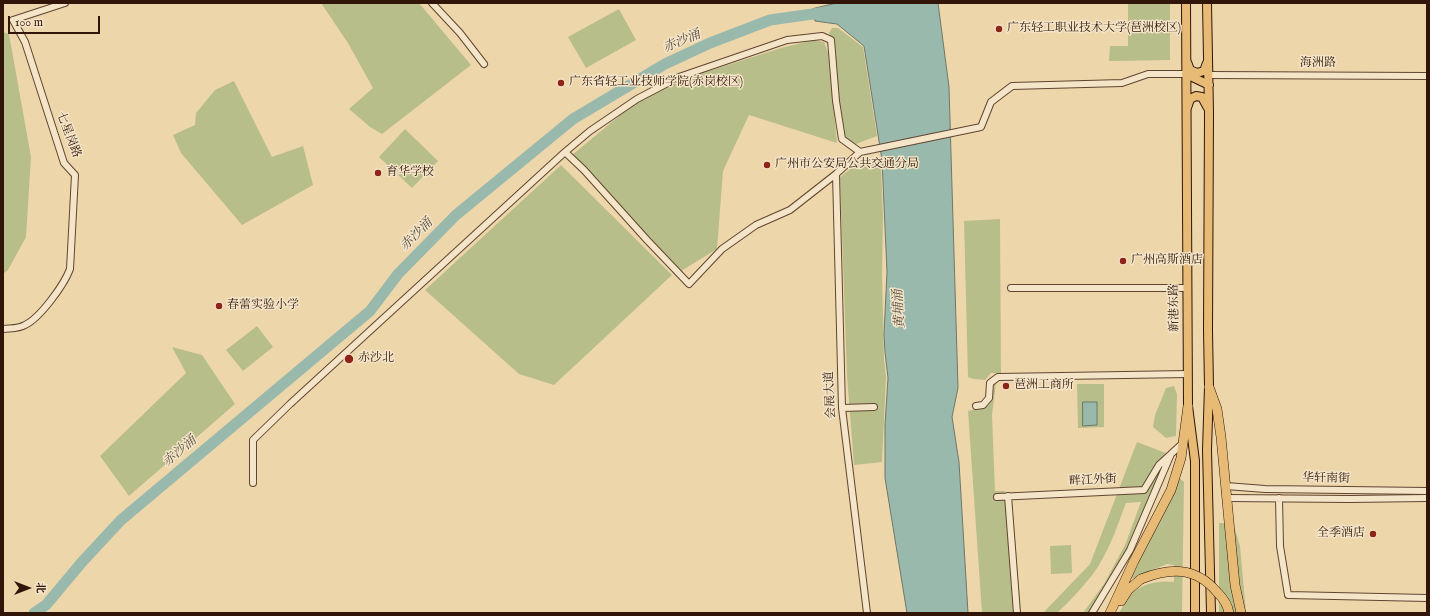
<!DOCTYPE html>
<meta charset="utf-8">
<style>
body{margin:0}
#map{position:relative;width:1430px;height:616px;overflow:hidden;background:#eed6ab;font-family:"IM FELL English","Noto Serif SC",serif}
canvas{display:block}
.frame{position:absolute;inset:0;border:4px solid #301508;pointer-events:none}
.north{position:absolute;left:8px;top:568px;width:40px;height:40px;-webkit-text-stroke:3px #f4e4c8;paint-order:stroke;rotate:90deg;font-size:11px;font-weight:700;line-height:16px;text-align:center;color:#301508}
.north::after{content:'';display:block;margin:auto;width:14px;height:18px;background:#301508;clip-path:polygon(50% 0,100% 100%,50% 72%,0 100%)}
.scale{position:absolute;left:8px;top:16px;width:92px;height:18px;box-sizing:border-box;border:2px solid #301508;border-top:0;padding-left:5px;font-size:12px;line-height:14px;white-space:nowrap;color:#301508;-webkit-text-stroke:3px #f4e4c8;paint-order:stroke}
</style>
<div id="map">
<canvas width="1430" height="616"></canvas>
<div class="frame"></div>
<div class="north">北</div>
<div class="scale">100 m</div>
</div>
<script>
const context = document.querySelector('canvas').getContext('2d');
context.lineJoin = 'round';
function fill(path, color) {
  context.fillStyle = color;
  context.fill(path, 'evenodd');
}
function strokePath(path, color, width, dash) {
  context.strokeStyle = color;
  context.lineWidth = width;
  context.lineCap = dash ? 'butt' : 'round';
  context.setLineDash(dash || []);
  context.stroke(path);
}
function drawText(font, color, halo, rows, align = 'center') {
  context.font = font + ' "IM FELL English","Noto Serif SC",serif';
  context.lineWidth = 3;
  context.setLineDash([]);
  context.textBaseline = 'middle';
  context.strokeStyle = halo;
  context.fillStyle = color;
  for (const [text, x, y, turn = 0] of rows) {
    context.save();
    context.translate(x, y);
    context.rotate((+turn || 0) * Math.PI / 180);
    context.textAlign = isNaN(turn) ? turn : align;
    if (halo) context.strokeText(text, 0, 0);
    context.fillText(text, 0, 0);
    context.restore();
  }
}
const green = new Path2D(`
 M321,3H419L471,65L382,134L370,127L349,109L373,88L348,43Z
 M1128,4H1170V60L1109,61L1110,46H1128Z
 M619,9L636,40L586,68L568,37Z
 M832,28H838L863,47L877,136L856,144L843,139L837,102L833,43L829,33Z
 M3,32L9,34L31,157L26,237L8,270L3,274Z
 M814,40L824,42L828,53L837,143L749,115L723,171L717,249L681,271L572,155L635,103L678,81L781,48Z
 M234,81L272,157L303,146L313,185L242,225L181,153L173,135L195,125L196,113L215,90Z
 M405,129L438,161L412,188L379,157Z
 M877,157L881,166L883,217L882,274L884,359L886,377L882,462L854,465L847,376L840,177L862,160Z
 M561,165L672,275L554,385L519,374L425,290Z
 M1000,219L1001,373H991L985,380L973,379L968,377L964,221Z
 M257,326L273,347L243,371L226,350Z
 M172,347L202,355L235,404L129,496L100,456L186,373Z
 M996,383L992,415L995,491H1005L1006,500H1012L1021,613H982L968,411L987,406L992,397L994,384Z
 M1077,384H1104V427L1078,428Z
 M1174,386L1177,394L1176,436L1166,438L1153,427L1155,415L1166,388Z
 M1137,442L1166,453L1162,472L1125,554L1091,613H1083L1104,584L1125,545L1141,502L1126,503C1117,527 1108,554 1093,574C1082,588 1070,601 1057,613H1032L1044,612L1090,564Z
 M1179,478L1184,482L1182,613H1119C1123,607 1127,597 1133,592C1145,583 1160,580 1174,582V565L1167,564L1129,580L1160,521Z
 M1219,523H1226L1235,529L1240,546L1246,613H1219Z
 M1071,545L1072,573L1051,574L1050,546Z`);
const water = new Path2D(`
 M837,3H938L949,87L958,388L952,417L959,462L968,613H907L885,478V425L888,378L885,352L884,334L887,272L882,160L864,46L837,24L815,21L813,9Z
 M1083,402H1097V425L1083,426Z`);
const river = new Path2D(`
 M34,613L46,605L82,562L121,520L370,311L398,274L456,215L573,119L665,64L710,43L770,20L827,12`);
const minor = new Path2D(`
 M432,3L460,33L484,64
 M1208,75L1427,76
 M565,152L584,170L647,240L689,284L722,249L756,225L790,210L836,174L860,152L981,127L991,102L1012,86L1122,83L1148,74H1186
 M836,174L842,408L867,613
 M1011,288H1187
 M3,329C11,328 18,329 25,325C40,318 64,285 70,269L75,175L64,163L25,42L13,20L65,3
 M976,406L983,405L989,398L990,383L998,377L1188,374
 M842,408L874,407
 M253,483V440L290,404L565,152L590,131L637,99L679,77L787,40L822,36L831,40L836,101L842,139L860,152
 M1226,486L1265,489L1427,491
 M1008,496L1017,613
 M997,497L1144,490L1159,465L1170,455
 M1227,498L1350,499L1427,498
 M1279,498L1280,546L1288,595L1427,598
 M1092,613L1130,550L1171,454L1183,443`);
const major = new Path2D(`
 M1186,3L1188,406L1195,461V613
 M1207,3L1209,113L1208,330L1209,387L1207,450L1211,613
 M1187,62L1190,70L1197,73L1204,71L1207,63
 M1186,74L1209,85
 M1187,108L1190,99L1196,96L1202,97L1208,108`);
const highway = new Path2D(`
 M1209,387L1217,409L1221,437L1235,585L1241,613
 M1121,601L1128,590L1141,579
 M1110,613L1134,561L1171,490L1181,458L1188,406`);
const highwayBridge = new Path2D(`
 M1141,579C1170,568 1195,566 1217,592C1222,597 1228,605 1229,613`);
const markers = [
 [999,29,4,"#8f2418"],
 [561,83,4,"#8f2418"],
 [767,165,4,"#8f2418"],
 [378,173,4,"#8f2418"],
 [1123,261,4,"#8f2418"],
 [219,306,4,"#8f2418"],
 [349,359,5,"#8f2418"],
 [1006,386,4,"#8f2418"],
 [1373,534,4,"#8f2418"]
];
const poiNames = [
 ["广东轻工职业技术大学(琶洲校区)",1007,29],
 ["广东省轻工业技师学院(赤岗校区)",569,83],
 ["广州市公安局公共交通分局",775,165],
 ["育华学校",386,173],
 ["广州高斯酒店",1131,261],
 ["春蕾实验小学",227,306],
 ["赤沙北",358,359],
 ["琶洲工商所",1014,386],
 ["全季酒店",1365,534,"right"]
];
const streetNames = [
 ["海洲路",1318,64],
 ["七星岗路",68,135,69],
 ["新港东路",1175,308,-91],
 ["会展大道",831,395,-93],
 ["华轩南街",1326,479,1],
 ["畔江外街",1093,481,-3]
];
const waterNames = [
 ["赤沙涌",682,42,-23],
 ["赤沙涌",417,235,-45],
 ["黄埔涌",900,309,-94],
 ["赤沙涌",180,452,-40]
];
fill(green, '#b8be89');
fill(water, '#99b9ac');
strokePath(water, '#6f776a', 1);
strokePath(river, '#99b9ac', 11);
strokePath(minor, '#604531', 8);
strokePath(major, '#301508', 10);
strokePath(highway, '#301508', 10);
strokePath(minor, '#f4e4c8', 6);
strokePath(major, '#e7bb76', 8);
strokePath(highway, '#e7bb76', 9);
strokePath(highwayBridge, '#301508', 10, []);
strokePath(highwayBridge, '#e7bb76', 9);
for (const [x, y, r, color] of markers) {
  const dot = new Path2D();
  dot.arc(x, y, r, 0, 2 * Math.PI);
  context.fillStyle = color;
  context.fill(dot);
  strokePath(dot, '#f4e4c8', 1.5);
}
drawText('12px', '#301508', '#f4e4c8', poiNames, 'left');
drawText('12px', '#301508', '#f4e4c8', streetNames);
drawText('italic 13px', '#554e41', '#f4e4c8', waterNames);
</script>
